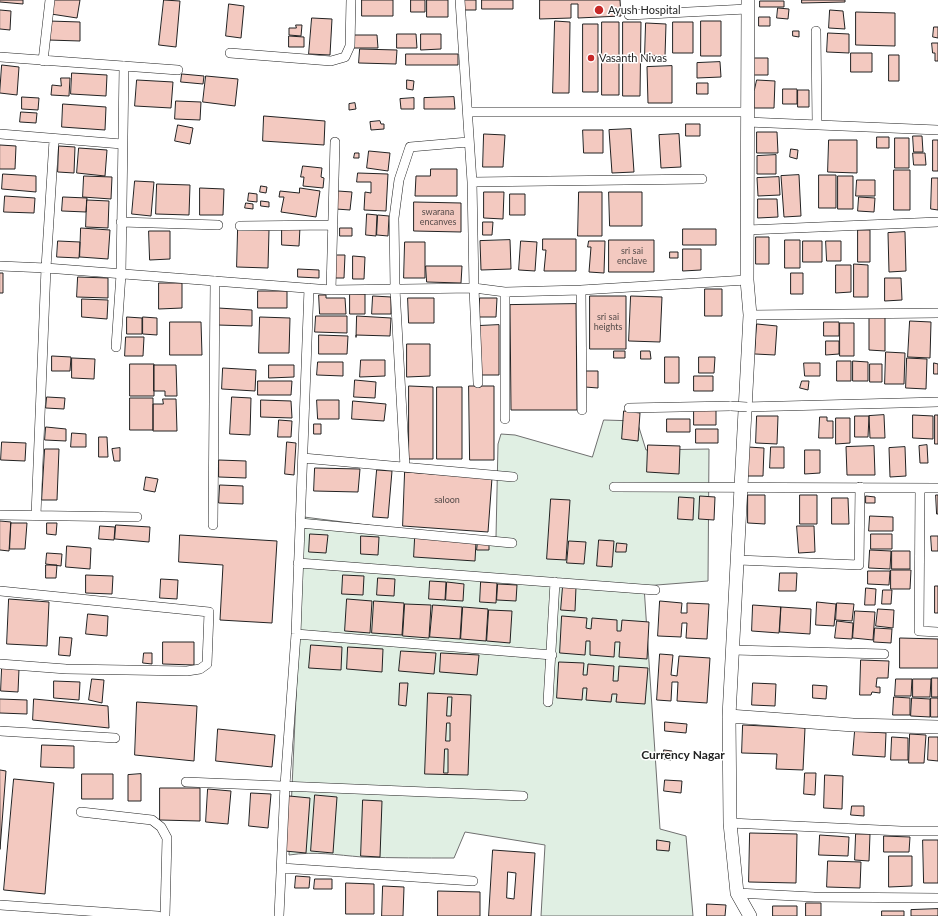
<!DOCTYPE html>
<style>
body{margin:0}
canvas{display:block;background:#fff}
</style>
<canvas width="938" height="916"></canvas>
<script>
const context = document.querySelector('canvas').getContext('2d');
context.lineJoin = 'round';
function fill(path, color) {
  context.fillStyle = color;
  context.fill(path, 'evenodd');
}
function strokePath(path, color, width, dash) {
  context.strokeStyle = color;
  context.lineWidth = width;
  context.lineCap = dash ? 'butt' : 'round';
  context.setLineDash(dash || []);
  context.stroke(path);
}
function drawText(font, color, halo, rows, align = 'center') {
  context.font = font + ' Lato,sans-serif';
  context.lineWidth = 3;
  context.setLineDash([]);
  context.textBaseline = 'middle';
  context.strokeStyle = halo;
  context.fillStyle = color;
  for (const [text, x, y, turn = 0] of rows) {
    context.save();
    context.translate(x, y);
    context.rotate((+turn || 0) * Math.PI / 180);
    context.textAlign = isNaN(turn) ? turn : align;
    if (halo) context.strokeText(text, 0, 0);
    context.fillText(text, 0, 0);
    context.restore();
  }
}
const green = new Path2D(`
 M604,420L637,421L646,450L709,449L708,581L644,586L660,829L686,836L693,916H541L545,845L465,832L454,858C424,858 393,858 362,857C336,855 316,851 289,855L304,517L460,537H496L498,444L501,434L515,435L592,457Z`);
const building = new Path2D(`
 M0,0H23V4L0,2Z
 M54,0H80L77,18L51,14Z
 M164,0L180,1L176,47L159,45Z
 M362,0H393V16H362Z
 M411,0H425V12H411Z
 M427,0H448V17H427Z
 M462,0H476V10H462Z
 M482,0H513V9H482Z
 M540,0H620L621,16L578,18V4H571V18L540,19Z
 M802,0H845V2L802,3Z
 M760,1H784V7H760Z
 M229,4L244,6L241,38L226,36Z
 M778,8L789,9L788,19L777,18Z
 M0,10L11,11L10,30L0,29Z
 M830,10L843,11L845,29L829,28Z
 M856,12L895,13V46L856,45Z
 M759,17H770V26H759Z
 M312,18L332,19L330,55L309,54Z
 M49,21L80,22V41L48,40Z
 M555,21L570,22L569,93H553Z
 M701,21H721V56H701Z
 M602,22H619V95H602Z
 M623,22H641L640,96H623Z
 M673,22H693V53H673Z
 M646,23L666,24L665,56L645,55Z
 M583,24H598V92H583Z
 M296,25H302L301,36L289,35V28H296Z
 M934,27H938V38L933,37Z
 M793,31H799V37L793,36Z
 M828,33L849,34V53L827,52Z
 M397,34H416L417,48H397Z
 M421,34H441V49L421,50Z
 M353,35H377L378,48H353Z
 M289,36L304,37V47H289Z
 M932,43H938V61H935V53H933Z
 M360,49L397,50L396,64L359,63Z
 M851,53H872V72H851Z
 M406,54H458V65H406Z
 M889,55H899V81H889Z
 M754,58H768V75H753Z
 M720,62L721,77L697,78V63Z
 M2,65L19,67L17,95L0,93Z
 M672,66V103H648L647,67Z
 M72,73L107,75L106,96L71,94Z
 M182,74L204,76L203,84L181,82Z
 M206,76L238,79L235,106L203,102Z
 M61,78H70L69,96L51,95L52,85L61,86Z
 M137,80L173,82L171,108L135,106Z
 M407,80L414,81L413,90L407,89Z
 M757,80L775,81L774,108H754V92Z
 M697,83H708V94H697Z
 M783,89H797V104H783Z
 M798,90H809V107H798Z
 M22,97L39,98L38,110L22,109Z
 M454,97L455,109H424V98Z
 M414,98V109H401L400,99Z
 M176,101L201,102L200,120L175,119Z
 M355,103L356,109L349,110V104Z
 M63,104L106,107L105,130L62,127Z
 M21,112L37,113L36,123L20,122Z
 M264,116L325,121L324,145L263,141Z
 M380,121L381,124H384V129L371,130L370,122Z
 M686,124H700V136H686Z
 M178,125L193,128L190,144L175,141Z
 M631,129L634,172L612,173L609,130Z
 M583,130H603V153H584Z
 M757,132H777L778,153H757Z
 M484,134L505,135L503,167H483Z
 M679,134L681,167L661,168L659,135Z
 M913,136H922L923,152H914Z
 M877,137H889V148H877Z
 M895,138H909V168H895Z
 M829,140H857V173L828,172Z
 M933,140H938V171H933Z
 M0,145L16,146L15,169H0Z
 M59,146L75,147L74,173L58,172Z
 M79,148L107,150L105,176L77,173Z
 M791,149L798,150L797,159L790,157Z
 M369,151L390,153L388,171L367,168Z
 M355,153H359V158H354Z
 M913,153H925L926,165H914Z
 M776,155V174H757V156Z
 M303,166L322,168L321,177L324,178L323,188L303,186L304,177H301Z
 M431,169H457V196H415L416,176H430Z
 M894,170H910V210H894Z
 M358,173L388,174L386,211L364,210L365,192L371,193V182H357Z
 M3,174L36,176V192L2,189Z
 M799,175L801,216L784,217L781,176Z
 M819,175H836V208H819Z
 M84,176L112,177L111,199L83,197Z
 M838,176H853V209H838Z
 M779,177L780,195L758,196L757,178Z
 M932,178H938V210L931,209Z
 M857,180H875V196H856Z
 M135,181L154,182L151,216L132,214Z
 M157,184L190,185L189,215L156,214Z
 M261,186L267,187L266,193L260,192Z
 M200,188L224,189L223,215H200Z
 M300,188L320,191L316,217L281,212L284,197H279L280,191L299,193Z
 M338,191L352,192L350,210L336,209Z
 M484,192H504L503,219L484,218Z
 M579,192H602V236H578Z
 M609,192H642V226H610Z
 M249,193L257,194V202L248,201Z
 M510,194H525V215H510Z
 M5,196L35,198L34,213L4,212Z
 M63,197L87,198L86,212L62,211Z
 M859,197L875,198L874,212L858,211Z
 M758,199H777L778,217L758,218Z
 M87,200L109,201L108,228L86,227Z
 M261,201L269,202V207L261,206Z
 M414,202L461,203V232L414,231Z
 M246,203L253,204V209L245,208Z
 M367,214L377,215L376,236L366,235Z
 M378,215L389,216L388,236L377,235Z
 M483,222H493L492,235H483Z
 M282,226L300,227L299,246L282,245Z
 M81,228L110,230L108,259L80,257Z
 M340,228H352V236H340Z
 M238,229L269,230L268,268L237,267Z
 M683,229H716V245H683Z
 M858,230H870V262H858Z
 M149,231H170V259L150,260Z
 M905,232L906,271L889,272L888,233Z
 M756,237H769V264H756Z
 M543,239H576V271H544L546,250H543Z
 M510,240L511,269L481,270L480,241Z
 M609,240H654V272H609Z
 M785,240H800V268H785Z
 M58,241L80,242L79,258L57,257Z
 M521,241L537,242L535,271L519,270Z
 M589,241H605L604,273L589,272L591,247H588Z
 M803,241H822V262H803Z
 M826,241H841V261H827Z
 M405,242H425V278H404Z
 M683,249H701V270L683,271Z
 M670,252H678V258H670Z
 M333,255H345L344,278H332Z
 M353,256L365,257L364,279H353Z
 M854,264L868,265V297H854Z
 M836,265H851V292L836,293Z
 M426,266H462L461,283L427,282Z
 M298,269L319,270V278L298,277Z
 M0,273H3V293H0Z
 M791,273H803V294H791Z
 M78,277L108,278V298L77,297Z
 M885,278H901L902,300L885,301Z
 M159,283H182V308L159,309Z
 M705,289H722V316H705Z
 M258,291H287V308H258Z
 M350,294H365V314H350Z
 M319,295H326V298H345L346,314H320Z
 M373,296L391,297V314H372Z
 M590,296H626V349H590Z
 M631,296L662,297L660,342L629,341Z
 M408,298H434V323H409Z
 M480,298H497L496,317H479Z
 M82,299L108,300L107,319L82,317Z
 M576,304L577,410H511L510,305Z
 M218,308L252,310V326L217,325Z
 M316,316H347V333L315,332Z
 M357,316L391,318L390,336L356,335V337Z
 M127,317L142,318V334H127Z
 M143,317L157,318V335L143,334Z
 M260,317L290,318L289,353H259Z
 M885,317V351L869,350V318Z
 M910,321L931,322L930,358L908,357Z
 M170,322H201L202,355H170Z
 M824,322H839V336H824Z
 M840,323H854V356H840Z
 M757,324L777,326L775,355L755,354Z
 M499,325V375H479L478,326Z
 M319,335L348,336L347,354H319Z
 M126,337H144L143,356H125Z
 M826,341H839V354L826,355Z
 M407,344H430V376L407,377Z
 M614,351H625V358H614Z
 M641,351H650L651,359H641Z
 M886,352L905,353L904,384H885Z
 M52,356L71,357L70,371H52Z
 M665,357H679V383H665Z
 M699,357H715L714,373H699Z
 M72,358L95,359L94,379L72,378Z
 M907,358L927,359L926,389L906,388Z
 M361,360H385V376L360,377Z
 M837,361H851V381H837Z
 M853,361L868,362V381H853Z
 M318,362H343V376L317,375Z
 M804,363H820V376H805Z
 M934,363L938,364V374H934Z
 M130,364H154V396H130Z
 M870,364H882V382H870Z
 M154,365H176L177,396H165V391H154Z
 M269,365H294V377L269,378Z
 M223,368L256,370L255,391L222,389Z
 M586,371H598V388L585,387Z
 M694,376H713V391H694Z
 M355,380L376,382L375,398L354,397Z
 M258,381H292L291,395H258Z
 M802,381H809L808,390L800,388Z
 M409,386L433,387V459H409Z
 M469,386H494V460H470Z
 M437,387H462V459H437Z
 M47,397L65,398L64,409L46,408Z
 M232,397L251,398L250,435L230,434Z
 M130,398H153V430H130Z
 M163,399H176L177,431H153V404H163Z
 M261,400L291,401L292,418L261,417Z
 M317,400H339V419H318Z
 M353,401L386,404L384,421L352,419Z
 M694,410H716V425H694Z
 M624,411L640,413L638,441L622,439Z
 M884,415L885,438H870L869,416Z
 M913,415L933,416V439L913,438Z
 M935,415H938V444H935Z
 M757,416H778L777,444L756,443Z
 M855,416H869L868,437H855Z
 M820,417H827V421H833V438H819Z
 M836,418H850V443L836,444Z
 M667,419H690V432H667Z
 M279,420L292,421L291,437H278Z
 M314,424H321V434H314Z
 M46,427L66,429V441L45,440Z
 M696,429H718V443H696Z
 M72,433L86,434V447H71Z
 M99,437H107L108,457H99Z
 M2,442L26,443L25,461L1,460Z
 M287,442L296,443L294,475L285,474Z
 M648,445L680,446L679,474L647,472Z
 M927,445L928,463H920L919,446Z
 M874,446L875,475H847L846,447Z
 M748,447L764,448L763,476H746Z
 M771,447H784V468H770Z
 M905,447L906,476L890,477L889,448Z
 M120,448V461H114L112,449Z
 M45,449H59L57,500H42Z
 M805,450H820V473L805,474Z
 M219,460L246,461V478L219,477Z
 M315,468L360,469L358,492L314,491Z
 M377,470L392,471L388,518L373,517Z
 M405,472L492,478L488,532L403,526Z
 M146,477L158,479L155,492L144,490Z
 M220,485L243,486V504L219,503Z
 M748,495H765V524L748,523Z
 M800,495H817V524H800Z
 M936,495H938V514H937Z
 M700,496L715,497L714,520L699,519Z
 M866,496L875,497V503H866Z
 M679,497L694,498L693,520L678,519Z
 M832,498H848L849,524H832Z
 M551,499L570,500L566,560L547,559Z
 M870,516L893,517V531H869Z
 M0,521L11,522L9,551L0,550Z
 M11,523H27L25,549H10Z
 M47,523H57L56,535L47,534Z
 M116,525L150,527L149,542L115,539Z
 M100,526L115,527L114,540L99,539Z
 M797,526H814L815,552L799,553Z
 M310,534L328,535L326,553L309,552Z
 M871,534H892V549H871Z
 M180,535L277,541L272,623L220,620L223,565L179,562Z
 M361,536L379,537L378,555L361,554Z
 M931,536H938V551H932Z
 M415,538L476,542L475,561L414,557Z
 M599,540L614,541L612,567L597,566Z
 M478,541L489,542V550H477Z
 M569,541L586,542L584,564L567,563Z
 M617,543L627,544L626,552H616Z
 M67,546L91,548L90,569L66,567Z
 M870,550L891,551L890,569L869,568Z
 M892,551H910V569H892Z
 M47,553L62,554L61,566L46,564Z
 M46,565H57L56,578H46Z
 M891,570H911L910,589H891Z
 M868,571H890L889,585L868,584Z
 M780,573H797L796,591H779Z
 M86,575L113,576L112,594L86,593Z
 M343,575L364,576L363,595L342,594Z
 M378,578L395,579L394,596L377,595Z
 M161,579L178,580L177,599L160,598Z
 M430,581L446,582L445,600L429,599Z
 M447,582L464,584L463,601L446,600Z
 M481,582L497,583L496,603L480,602Z
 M498,584L517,585L516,601L497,600Z
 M563,586L576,587L575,611L561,610Z
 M935,586H938V613H935Z
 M866,588L876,589L875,605H865Z
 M883,590H892L891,604H882Z
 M9,599L49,602L47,646L7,644Z
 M347,599L372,601L370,633L345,631Z
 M374,601L404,603L402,635L372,633Z
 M660,601L682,603L681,613H687V603L709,604L707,639L686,638L687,623H682L681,637L658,636Z
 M817,602L836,604L834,626L816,625Z
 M837,603L854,604L852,621L836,620Z
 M405,604L431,605L429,638L403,636Z
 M433,605L462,607L460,639L430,637Z
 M753,605L781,607L779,633L752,631Z
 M463,607L488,609L486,641L461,639Z
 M781,607L811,609L810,634L780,632Z
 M878,609L894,610L893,628L876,626Z
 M489,610L512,611L510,643L487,641Z
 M855,611L875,612L873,640L853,638Z
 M88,614L108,616L107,636L86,634Z
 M562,616L587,618L586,628L591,629L592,618L617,620V631H621L622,620L649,622L647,659L619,657L620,642H615L614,657L590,655V641H586L585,655L560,653Z
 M837,621L853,623L852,639L835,638Z
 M875,628L892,629L891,643L874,642Z
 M60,637L72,638L70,656L59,655Z
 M900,638L938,639V668H900Z
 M163,642H194V665L163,664Z
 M311,645L342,647L341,670L309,668Z
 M348,647L383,649L382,672L347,669Z
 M401,651L436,653L434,674L399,671Z
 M144,653H152V664L143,663Z
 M441,653L479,655L477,675L440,672Z
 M660,654L673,655L671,675L677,676L679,656L710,658L707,703L677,701L678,682H672L671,701L657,700Z
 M861,660L889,661L888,678H877L876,687H880V693L872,692L871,695H860Z
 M559,662L584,663L583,675H587L588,664L614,666L613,681H618L619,666L648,668L645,704L616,702L617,694H612L611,702L586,700L587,688H583L582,700L557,698Z
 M2,668L19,669L18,692L1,691Z
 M932,678H938V697H932Z
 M92,679L104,680L102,703L89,700Z
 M896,679H912L911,696H895Z
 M913,679H931L930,697H913Z
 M54,681L80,682L79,700L54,698Z
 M400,683H408L406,706L399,705Z
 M753,683L776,684L775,706L752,705Z
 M813,685L827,686L826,699L813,698Z
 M428,693L471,695L468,775L425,774ZM448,697H452L451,716H447ZM447,723H450V741H446ZM445,749H448V773H444Z
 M894,697L910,698V715H893Z
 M912,698L930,699V717L911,716Z
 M931,698H938V717H931Z
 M0,699L27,700V714L0,713Z
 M34,699L108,706L109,728L33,720Z
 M137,702L197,706L194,761L135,755Z
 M665,722L687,724L686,733L665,731Z
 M743,725L805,728L803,770L776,769L777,754L742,753Z
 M218,729L275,735L272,767L216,761Z
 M855,731L886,733L885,757L853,755Z
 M910,734L926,735L924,763H909Z
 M892,737L908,738V760H891Z
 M929,737H938V761L928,760Z
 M42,745L74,746V768L41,767Z
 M664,750L672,751L671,760L664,759Z
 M0,770L6,771L0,849Z
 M805,773H816L815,795L804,794Z
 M82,774H113V799H82Z
 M141,774V801H128V775Z
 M825,775L843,776L842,809L824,808Z
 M14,779L54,783L45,894L4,890Z
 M665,780L682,781L681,793L664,791Z
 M160,788H200V821L160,820Z
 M208,789L231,791L228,824L206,822Z
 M251,793L271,794L268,828L249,826Z
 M315,795L337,797L333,853L311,851Z
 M289,796L310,798L306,853L285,851Z
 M363,800L382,801L380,857L361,856Z
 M852,806H864V816L851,815Z
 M750,833L797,834L796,883L749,882Z
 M856,834H870L869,861L855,860Z
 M820,835L849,837L848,856L819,855Z
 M884,836L910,837L909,852H884Z
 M657,840L670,842L669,851L657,850Z
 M923,840H938V883H924Z
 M493,850L535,853L531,916H489ZM508,872L516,873L514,899L507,898Z
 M889,856H912V886L889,887Z
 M828,861L861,862L860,888L827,887Z
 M296,876L310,877L309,888H295Z
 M315,879H332V889H314Z
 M346,883L374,884V914H346Z
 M383,886L404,887L403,916H382Z
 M438,891L480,892V916H438Z
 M806,903H821V916H806Z
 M707,904L726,905L725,916H707Z
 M773,906H797V916H773Z
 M938,909V916H911V910Z
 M882,911H904V916H882Z`);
const street = new Path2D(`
 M460,0L472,182L474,288L505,292L581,290L747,280
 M629,15L747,9
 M816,31L817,125
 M230,53L331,61L345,57L350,46L351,0
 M0,57L178,70
 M43,61L50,0
 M468,112H747
 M747,122L938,130
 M0,134L122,144
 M472,182L702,179
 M121,222L218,225
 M240,226L333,225
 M747,230L938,222
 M0,266L46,268L331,290L474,288L478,383
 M331,290L335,142
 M581,290L582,410
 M505,292V419
 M750,315L938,313
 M116,347L121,274L124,66
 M745,407L938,402
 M629,408L731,406
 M303,458L513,477
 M405,467L395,289L394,218L399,180L410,147L468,142
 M614,487L938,488
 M920,488L919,631L938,632
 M0,515L137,517
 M36,515L46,268L54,140
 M300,523L512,543
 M213,525L215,281
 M738,560L859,565L860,487
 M298,563L655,590
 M0,591L209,612L207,664L200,669L187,671L66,669L0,664
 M296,634L552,655
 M733,650L884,654
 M548,702L555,582
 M0,731L115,738
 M186,782L523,796
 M81,812L152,820L161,827L167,838L165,916
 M730,823L901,831H938
 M282,868L473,881
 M737,893L814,897L938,898
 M0,905L158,916
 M279,916L285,785L296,634L309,288`);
const secondary = new Path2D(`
 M748,0L747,280L750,315L729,716L730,823L737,893L750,916
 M729,716L853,725L938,727`);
const streetBridge = new Path2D(`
 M731,406L747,407`);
const markers = [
 [599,10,5,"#c62828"],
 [591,58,4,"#c62828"]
];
const numberNames = [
 ["swarana",438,212],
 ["encanves",438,222],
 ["sri sai",632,251],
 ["enclave",632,261],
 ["sri sai",608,317],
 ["heights",608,327],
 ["saloon",447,500]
];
const poiNames = [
 ["Ayush Hospital",608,10],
 ["Vasanth Nivas",599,58]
];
const neighbourhoodNames = [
 ["Currency Nagar",683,755]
];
fill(green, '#e0efe3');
strokePath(green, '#6f6f6f', 1);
fill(building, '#f3c9c0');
strokePath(building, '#222', 1);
strokePath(street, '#222', 10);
strokePath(secondary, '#222', 14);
strokePath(street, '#fff', 9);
strokePath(secondary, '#fff', 13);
strokePath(streetBridge, '#222', 10, []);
strokePath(streetBridge, '#fff', 9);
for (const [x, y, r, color] of markers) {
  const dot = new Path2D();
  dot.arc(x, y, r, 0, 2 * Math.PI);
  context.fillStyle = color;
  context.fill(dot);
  strokePath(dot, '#fff', 1.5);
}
drawText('9px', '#564c4a', null, numberNames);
drawText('11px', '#222', '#fff', poiNames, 'left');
drawText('bold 12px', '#222', '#fff', neighbourhoodNames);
</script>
